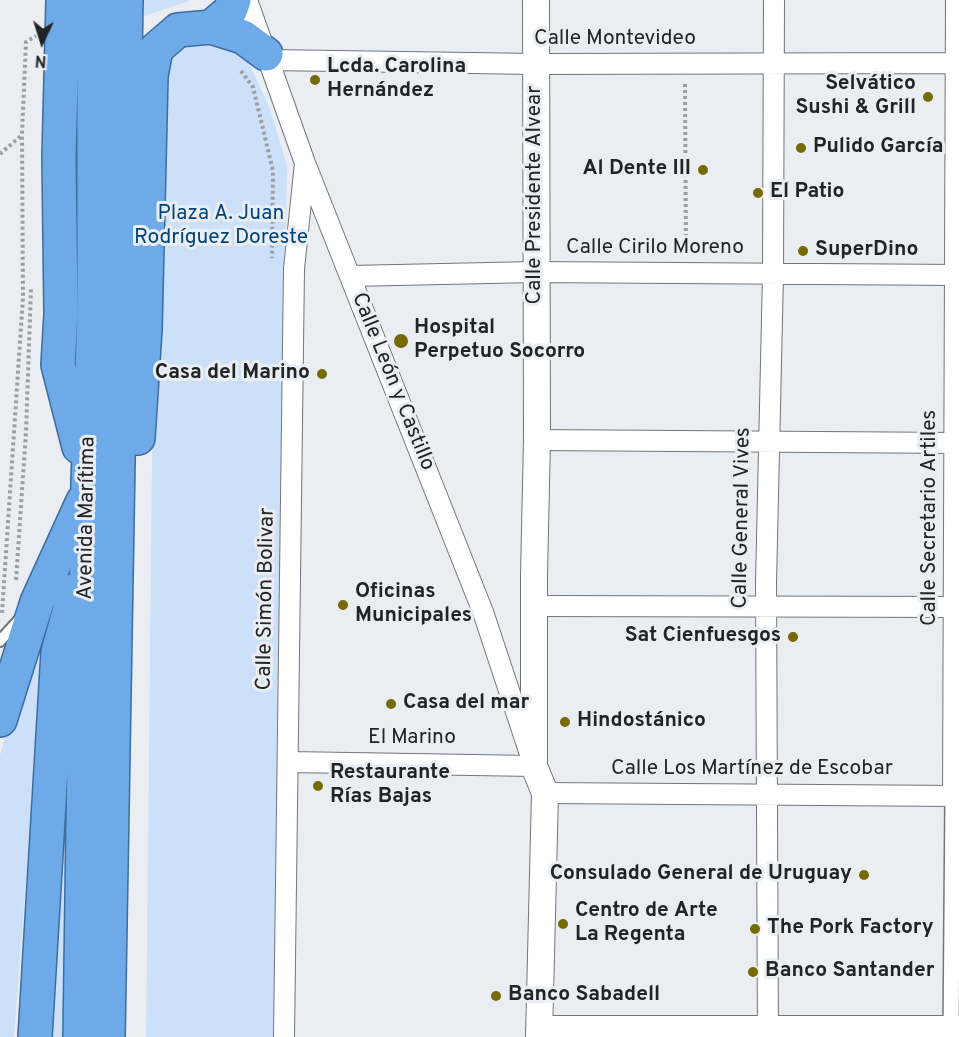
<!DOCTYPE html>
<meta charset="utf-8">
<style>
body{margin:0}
#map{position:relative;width:959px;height:1037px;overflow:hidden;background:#eaeef2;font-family:Overpass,sans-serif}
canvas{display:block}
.north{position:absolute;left:12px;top:12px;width:60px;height:60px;-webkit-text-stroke:4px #eaeef2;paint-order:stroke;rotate:184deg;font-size:16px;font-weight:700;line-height:24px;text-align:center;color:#222325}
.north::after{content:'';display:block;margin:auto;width:21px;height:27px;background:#222325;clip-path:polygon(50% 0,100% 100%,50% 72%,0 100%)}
</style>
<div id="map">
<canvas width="959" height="1037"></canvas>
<div class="north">N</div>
</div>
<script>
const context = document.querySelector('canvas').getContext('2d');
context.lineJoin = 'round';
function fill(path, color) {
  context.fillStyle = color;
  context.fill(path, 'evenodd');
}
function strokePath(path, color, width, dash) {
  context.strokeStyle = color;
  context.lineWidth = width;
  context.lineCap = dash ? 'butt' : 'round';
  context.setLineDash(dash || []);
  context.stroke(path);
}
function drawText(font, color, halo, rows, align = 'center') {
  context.font = font + ' Overpass,sans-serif';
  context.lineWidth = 6;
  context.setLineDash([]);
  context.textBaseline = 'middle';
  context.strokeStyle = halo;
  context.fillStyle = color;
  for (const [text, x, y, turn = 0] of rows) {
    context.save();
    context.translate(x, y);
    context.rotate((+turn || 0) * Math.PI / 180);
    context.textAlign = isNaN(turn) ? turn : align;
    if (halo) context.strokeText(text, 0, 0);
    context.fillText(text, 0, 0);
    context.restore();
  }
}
const green = new Path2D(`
 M144,0H192L144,16Z
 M213,35L246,56L270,109L287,166L274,1037H146L156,74L174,44Z
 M41,617L46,618L14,1037H0V755Z
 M69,756L64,1037H45L63,758Z`);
const path = new Path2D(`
 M241,71L253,87L273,171L272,258
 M685,84L686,254
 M0,154L22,135
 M16,580L26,432L31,288
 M2,613L23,297L22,134L26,42L36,36`);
const service = new Path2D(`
 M0,641L20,619`);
const pedestrian = new Path2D(`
 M951,1036L953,796`);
const minor = new Path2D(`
 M247,0L305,163L483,612L534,766L289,762
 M270,60L537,64L959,63
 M350,276L535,272L959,275
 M537,440L959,443
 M533,606L959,607
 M545,793L959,796
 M953,796L956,0
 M284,1037L294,269L305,163
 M768,1037L766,583L773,274L774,0`);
const tertiary = new Path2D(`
 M536,0L537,440L534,575V766L545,793L539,1037
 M539,1029H959`);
const trunk = new Path2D(`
 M63,0L59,157L61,314L58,365L79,447
 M211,27L230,11L234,0
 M138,438L145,329L151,76L156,49L178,30L211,27L243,37L266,54
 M0,720L37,602L83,501
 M35,1037L58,652L75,590
 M80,1037L88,481L94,316V0
 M108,1037L126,0`);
const markers = [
 [315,80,6,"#766a03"],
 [928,97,6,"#766a03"],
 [801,148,6,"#766a03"],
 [703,170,6,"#766a03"],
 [758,193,6,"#766a03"],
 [803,251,6,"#766a03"],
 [401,341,8,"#766a03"],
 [322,374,6,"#766a03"],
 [343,605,6,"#766a03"],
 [793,637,6,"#766a03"],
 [391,704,6,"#766a03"],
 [565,722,6,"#766a03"],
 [318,786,6,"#766a03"],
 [864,875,6,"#766a03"],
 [563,924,6,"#766a03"],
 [755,929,6,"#766a03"],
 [753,972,6,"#766a03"],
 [496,996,6,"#766a03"]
];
const streetNames = [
 ["Calle Montevideo",615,40],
 ["Calle Presidente Alvear",536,195,-90],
 ["Calle Cirilo Moreno",655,249],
 ["Calle León y Castillo",392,382,68],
 ["Avenida Marítima",88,518,-89],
 ["Calle General Vives",743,518,-89],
 ["Calle Secretario Artiles",931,518,-90],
 ["Calle Simón Bolivar",267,599,-89],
 ["El Marino",412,739],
 ["Calle Los Martínez de Escobar",752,770]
];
const poiNames = [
 ["Lcda. Carolina",327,68],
 ["Hernández",327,92],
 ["Selvático",916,85,"right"],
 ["Sushi & Grill",916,109,"right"],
 ["Pulido García",813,148],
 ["Al Dente III",691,170,"right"],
 ["El Patio",770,193],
 ["SuperDino",815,251],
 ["Hospital",414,329],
 ["Perpetuo Socorro",414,353],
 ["Casa del Marino",310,374,"right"],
 ["Oficinas",355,593],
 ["Municipales",355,617],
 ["Sat Cienfuesgos",781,637,"right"],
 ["Casa del mar",403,704],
 ["Hindostánico",577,722],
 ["Restaurante",330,774],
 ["Rías Bajas",330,798],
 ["Consulado General de Uruguay",852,875,"right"],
 ["Centro de Arte",575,912],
 ["La Regenta",575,936],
 ["The Pork Factory",767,929],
 ["Banco Santander",765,972],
 ["Banco Sabadell",508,996]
];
const parkNames = [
 ["Plaza A. Juan",221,215],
 ["Rodríguez Doreste",221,239]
];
fill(green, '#cce1f9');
strokePath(service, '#727579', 14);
strokePath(pedestrian, '#727579', 18);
strokePath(minor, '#727579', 22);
strokePath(tertiary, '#727579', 28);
strokePath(trunk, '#3c6da0', 36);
strokePath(path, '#9c9fa2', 4, [3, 3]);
strokePath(service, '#fff', 10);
strokePath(pedestrian, '#fff', 15);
strokePath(minor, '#fff', 20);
strokePath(tertiary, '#fff', 26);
strokePath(trunk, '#6eaae8', 33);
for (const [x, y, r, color] of markers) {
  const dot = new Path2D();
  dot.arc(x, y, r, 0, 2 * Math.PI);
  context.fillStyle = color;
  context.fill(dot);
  strokePath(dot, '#eaeef2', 2);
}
drawText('21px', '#222325', '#eaeef2', streetNames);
drawText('bold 21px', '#222325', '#eaeef2', poiNames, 'left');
drawText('21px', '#00447d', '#eaeef2', parkNames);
</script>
